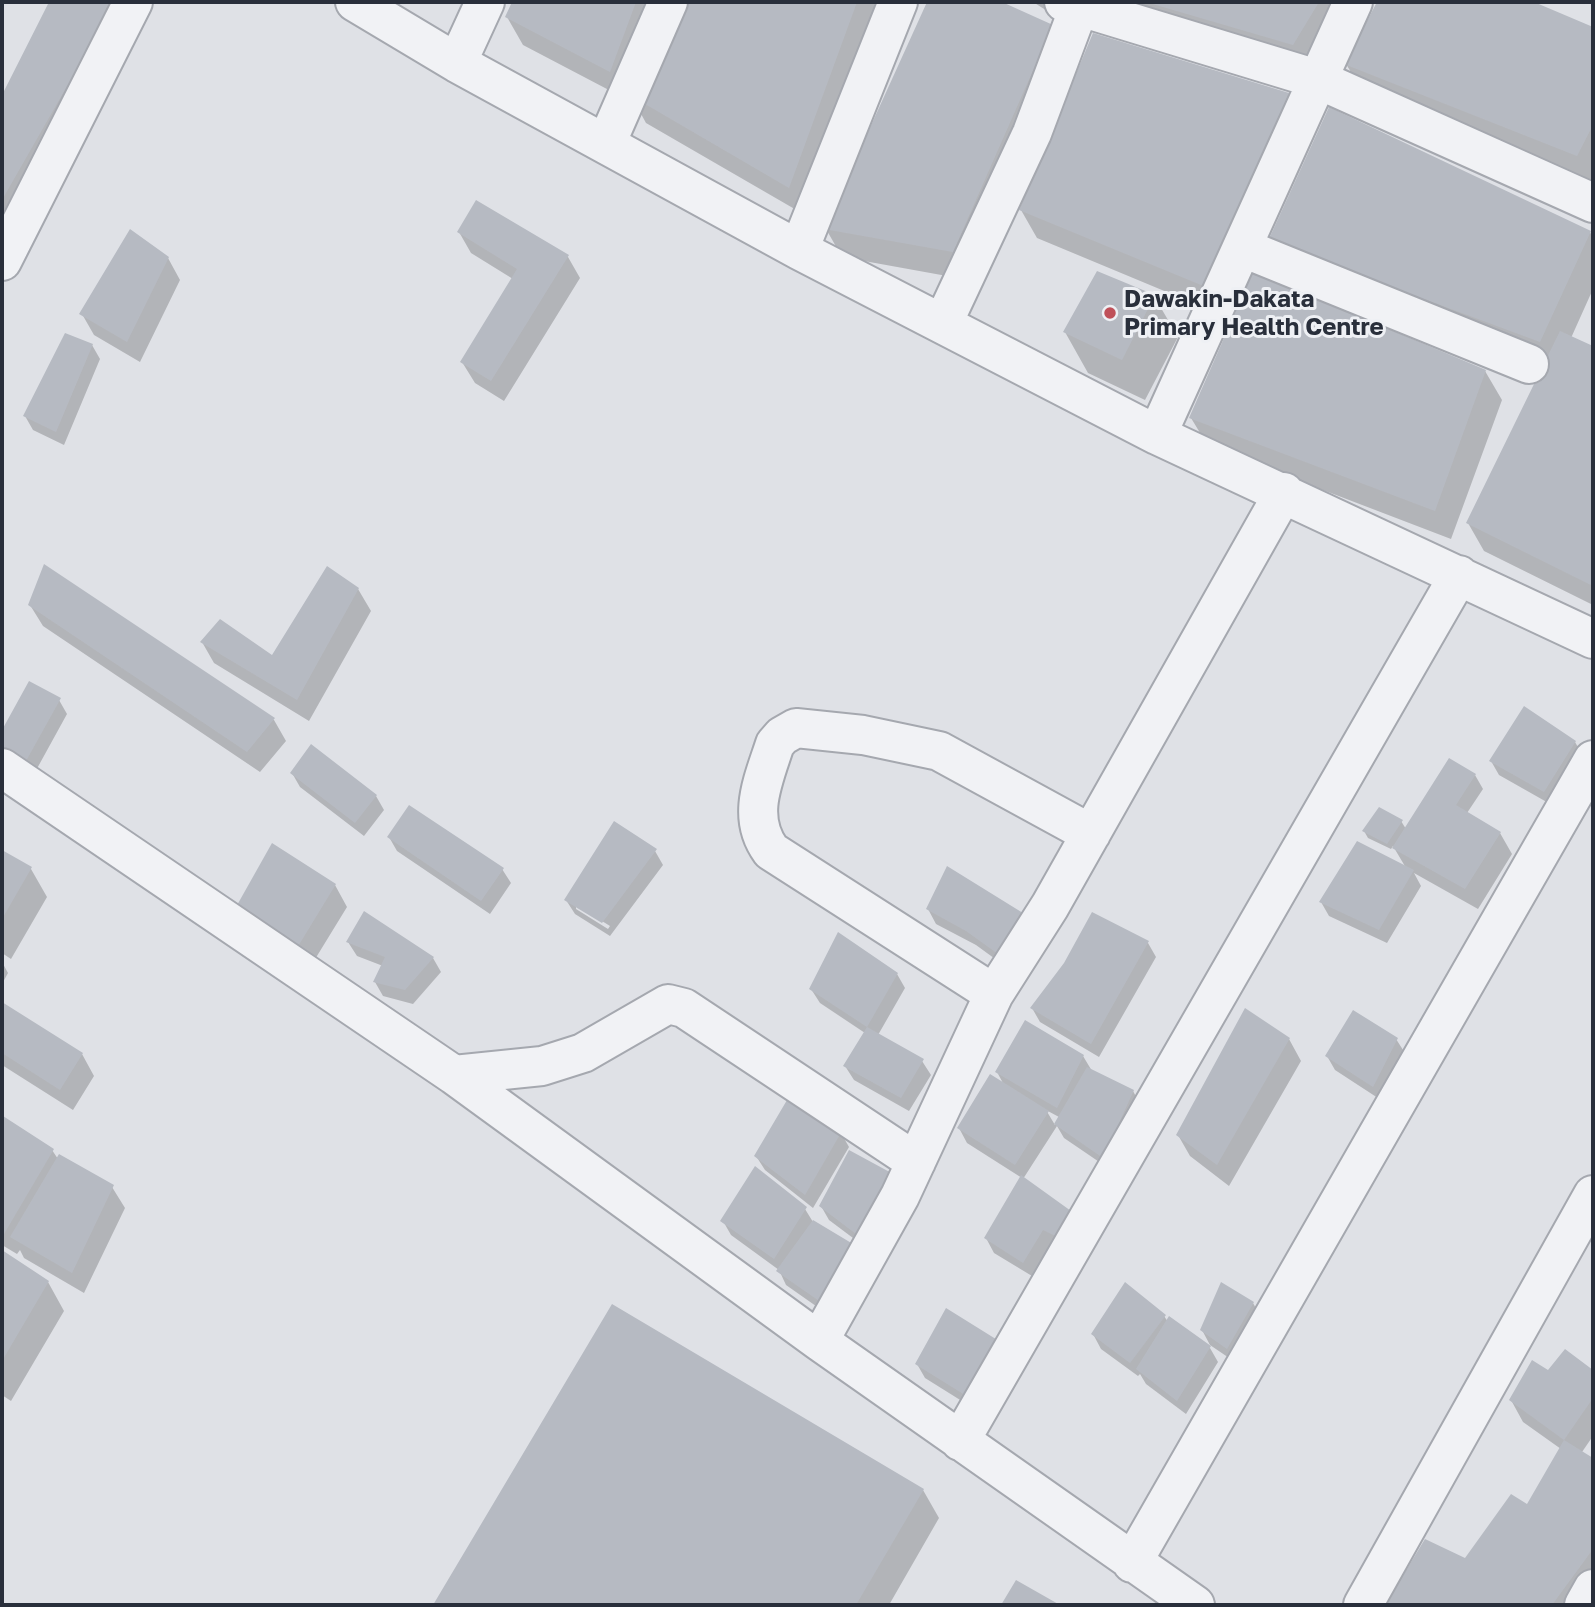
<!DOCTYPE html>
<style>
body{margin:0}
#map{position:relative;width:1595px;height:1607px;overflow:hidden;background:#dfe1e6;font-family:"Golos Text",sans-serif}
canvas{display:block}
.frame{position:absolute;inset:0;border:4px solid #292f3b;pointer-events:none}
</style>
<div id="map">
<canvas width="1595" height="1607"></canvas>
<div class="frame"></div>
</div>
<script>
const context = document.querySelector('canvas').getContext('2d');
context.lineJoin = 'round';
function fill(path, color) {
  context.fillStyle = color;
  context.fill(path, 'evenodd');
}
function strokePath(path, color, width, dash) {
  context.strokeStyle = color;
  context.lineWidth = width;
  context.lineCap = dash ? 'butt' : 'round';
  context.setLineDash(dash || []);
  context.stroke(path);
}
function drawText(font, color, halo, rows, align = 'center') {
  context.font = font + ' "Golos Text",sans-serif';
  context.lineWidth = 6;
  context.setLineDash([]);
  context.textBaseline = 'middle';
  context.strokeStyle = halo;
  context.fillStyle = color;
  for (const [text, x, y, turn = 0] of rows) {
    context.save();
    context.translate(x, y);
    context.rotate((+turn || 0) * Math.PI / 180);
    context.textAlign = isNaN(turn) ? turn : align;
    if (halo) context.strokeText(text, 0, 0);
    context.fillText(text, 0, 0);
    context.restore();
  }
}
const shadow = new Path2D(`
 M51,2H119L2,256V99Z
 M514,2H883L805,215L646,123L629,92L626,99L523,45L507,17Z
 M929,2H998L1051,26L969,280L842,257L826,229Z
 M1033,2H1069L1060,19Z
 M1111,2H1352L1309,73Z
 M1379,2H1529L1593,29V184L1363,92L1346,64Z
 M1288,95L1305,123L1222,315L1037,238L1021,210Z
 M459,232L568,257L580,278L504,401L475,383L462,362L513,279L471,253Z
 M1590,232L1593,238V289L1571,338L1593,348V605L1484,551L1468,523L1545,365L1286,269Z
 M168,258L180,280L140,362L94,335L82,314Z
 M1154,296L1178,337L1145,400L1088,373L1065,332Z
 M92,345L100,359L64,445L33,430L25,416Z
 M1485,371L1502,400L1451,539L1208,446L1191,418Z
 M45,566L274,720L286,741L260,772L43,626L30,605Z
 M358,589L371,611L309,721L214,663L202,642L273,658Z
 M30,684L59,700L67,714L34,774L2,753V734Z
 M1575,742L1583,756L1552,805L1499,775L1491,761Z
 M292,773L376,796L384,810L364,836L300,787Z
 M1475,775L1483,789L1467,813L1500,833L1512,854L1478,909L1414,873L1421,886L1387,943L1329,916L1321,902L1406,868L1393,846L1391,849L1368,838L1364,831L1401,821L1406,829Z
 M389,837L502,869L511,883L490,914L397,851Z
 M655,851L663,865L610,936L575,914L566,900ZM576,905L610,926L608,929L576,909Z
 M2,852L31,869L47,897L11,959L2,953Z
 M335,885L347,907L309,969L251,928Z
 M928,909L1038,933L1013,972L976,945L936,924Z
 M1093,914L1148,943L1156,957L1099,1057L1040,1022L1032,1008L1065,964Z
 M348,942L433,958L441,972L413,1004L383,996L375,982L383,966L357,956Z
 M2,962L8,973L2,984Z
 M897,974L905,988L878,1035L922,1061L931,1075L909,1111L854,1080L845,1066L865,1033L820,1003L811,989Z
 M2,1004L82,1054L94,1076L73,1110L2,1065Z
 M1289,1039L1301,1061L1229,1186L1190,1156L1178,1135Z
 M1396,1039L1405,1053L1381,1100L1335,1070L1327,1056Z
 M1083,1056L1092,1071L1133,1091L1141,1106L1111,1170L1064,1138L1057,1126L1023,1179L1072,1253L1052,1243L1032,1276L994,1253L986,1238L1022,1178L967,1143L959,1128L1004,1085L997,1072ZM1046,1110L1059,1117L1055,1125Z
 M4,1119L52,1150L58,1159L112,1187L125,1208L84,1293L24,1258L20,1250L17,1254L2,1245Z
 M841,1133L849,1147L813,1208L765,1170L756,1156Z
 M895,1178L873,1253L829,1220L821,1206Z
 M805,1209L813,1222L843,1325L786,1285L779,1270L731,1235L723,1221Z
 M2,1252L48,1282L64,1311L11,1401L2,1395Z
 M1253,1303L1261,1317L1235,1362L1210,1345L1202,1330Z
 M613,1306L923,1490L939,1518L889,1605H435Z
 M947,1310L981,1413L925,1378L917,1364Z
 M1164,1316L1168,1322L1210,1348L1218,1362L1186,1414L1146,1384L1140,1374L1138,1376L1101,1349L1093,1334Z
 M1565,1351L1593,1372V1436L1582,1452L1593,1460V1587L1580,1605H1387L1426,1541L1465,1561L1528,1506L1561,1449L1523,1422L1511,1400L1548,1373Z`);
const building = new Path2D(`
 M49,2H115L2,200V95Z
 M512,2H636L610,72L505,17Z
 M675,2H857L789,188L628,94Z
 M927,2H1002L1053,25L953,252L824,229Z
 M1146,2H1319L1293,45Z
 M1377,2H1534L1593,27V125L1577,156L1344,64Z
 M1093,33L1289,93L1206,287L1019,210Z
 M1329,107L1591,231L1540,342L1268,241Z
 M476,200L569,255L491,381L460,362L517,269L457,232Z
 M130,229L169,257L127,342L79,314Z
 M1097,271L1155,295L1122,360L1063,332Z
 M1253,272L1486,370L1435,511L1189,418Z
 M1560,331L1593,346V586L1466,523Z
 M65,333L93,344L56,432L23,416Z
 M44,564L275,718L247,752L28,605Z
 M327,566L359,588L297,700L200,642L220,619L272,655Z
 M29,681L61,698L26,761L2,748V730Z
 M1524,706L1576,741L1544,792L1489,761Z
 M311,744L377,795L355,823L290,773Z
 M1449,758L1476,774L1456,805L1501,832L1465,889L1392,848Z
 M409,805L504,868L481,901L387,837Z
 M1379,807L1403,820L1387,844L1362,831Z
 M614,821L657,849L602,923L564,900Z
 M1357,841L1414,870L1379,930L1319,902Z
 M272,843L336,884L297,948L236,907Z
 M2,850L32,867L2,919Z
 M947,866L1031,918L1005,959L966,931L926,909Z
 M364,911L434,957L405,990L373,982L385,957L346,942Z
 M1092,912L1149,941L1091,1044L1030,1008L1064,963Z
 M838,932L898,973L867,1027L809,989Z
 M2,1002L83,1053L60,1090L2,1053Z
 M1245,1008L1290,1038L1217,1165L1176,1135Z
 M1353,1010L1398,1038L1373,1087L1325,1056Z
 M1025,1020L1084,1055L1057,1108L995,1072Z
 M867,1027L924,1059L901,1098L843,1066Z
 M1087,1067L1134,1090L1103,1158L1054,1124Z
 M990,1074L1049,1111L1015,1165L957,1128Z
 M790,1095L842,1131L805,1195L754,1156Z
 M3,1116L54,1149L4,1234L2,1232Z
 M849,1150L897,1176L864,1240L819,1206Z
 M59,1154L114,1185L72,1273L10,1237Z
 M755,1166L807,1207L774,1259L720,1221Z
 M1021,1175L1078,1216L1064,1240L1043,1230L1023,1263L984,1238Z
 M813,1220L868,1253L835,1312L776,1271Z
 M2,1250L49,1281L2,1361Z
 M1125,1282L1166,1315L1130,1363L1091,1334Z
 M1221,1282L1254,1302L1227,1349L1200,1330Z
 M612,1304L924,1489L856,1605H433Z
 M946,1308L999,1341L973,1400L915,1364Z
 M1169,1316L1211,1346L1177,1401L1136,1369Z
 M1565,1349L1593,1370V1398L1564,1440L1509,1400L1532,1360L1548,1370Z
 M1564,1440L1593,1458V1549L1552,1605H1385L1425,1539L1465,1558L1511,1494L1527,1504Z
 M1016,1580L1060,1605H1001Z`);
const minor = new Path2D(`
 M355,2L457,63L799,250L1157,435L1593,639
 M1064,2L1317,79L1593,203
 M457,63L485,2
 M606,144L668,2
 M1243,248L1529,364
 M799,250L898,2
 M2,261L133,2
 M943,323L1032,133L1081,2
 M1157,435L1353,2
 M2,768L454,1075L819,1341L1195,1605
 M994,994L771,851C746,817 763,781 775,744L782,736L796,728L863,735L939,751L1091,834
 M454,1075L542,1066L583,1053L668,1004L684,1008L916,1162
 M819,1341L900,1196L994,994L1050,906L1284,492
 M960,1441L1459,575
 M1132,1563L1593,760
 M1363,1605L1593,1195
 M1584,1605L1593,1589`);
const markers = [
 [1110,313,7,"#bf5059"]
];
const poiNames = [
 ["Dawakin-Dakata",1124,299],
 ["Primary Health Centre",1124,327]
];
fill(shadow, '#0003');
fill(building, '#b6bac2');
strokePath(minor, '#a5a8af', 42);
strokePath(minor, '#f1f2f5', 38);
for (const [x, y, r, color] of markers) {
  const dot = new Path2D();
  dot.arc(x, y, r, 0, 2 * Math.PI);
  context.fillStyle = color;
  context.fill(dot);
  strokePath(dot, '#eef0f4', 2.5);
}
drawText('bold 24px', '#292f3b', '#eef0f4', poiNames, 'left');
</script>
